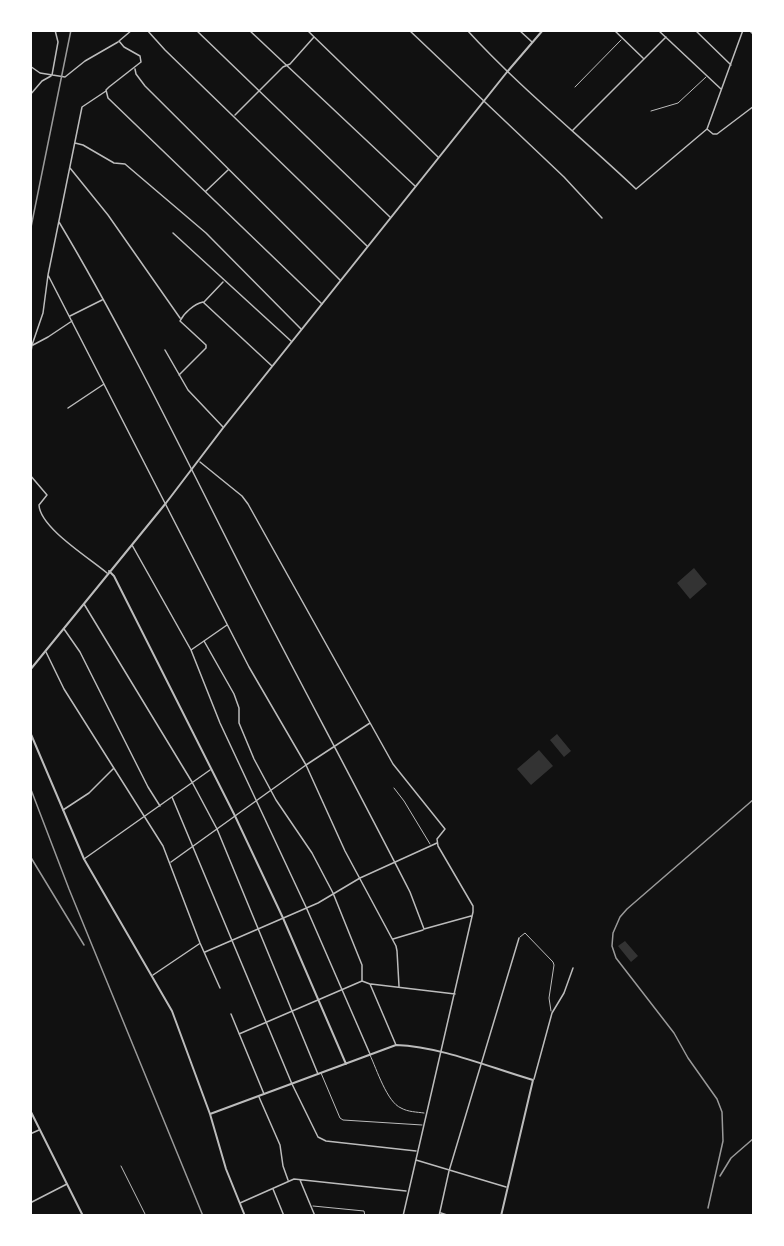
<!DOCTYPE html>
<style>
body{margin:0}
#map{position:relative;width:784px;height:1246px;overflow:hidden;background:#111;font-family:"Alegreya Sans",sans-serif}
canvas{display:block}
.frame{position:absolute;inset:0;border:32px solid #fff;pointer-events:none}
</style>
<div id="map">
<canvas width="784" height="1246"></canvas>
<div class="frame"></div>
</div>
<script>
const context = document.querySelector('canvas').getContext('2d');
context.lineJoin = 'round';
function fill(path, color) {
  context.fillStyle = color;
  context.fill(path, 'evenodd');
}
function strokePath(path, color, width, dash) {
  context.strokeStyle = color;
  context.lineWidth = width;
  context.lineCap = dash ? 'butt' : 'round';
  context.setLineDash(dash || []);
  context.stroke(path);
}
const water = new Path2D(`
 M694,568L707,584L690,599L677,583Z
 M557,734L571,751L564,757L550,740Z
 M539,750L553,766L531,785L517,769Z
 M625,941L638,956L631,962L618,946Z`);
const service = new Path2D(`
 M575,87L621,40
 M651,111L678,103L706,77
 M394,788L404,801L430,844
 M520,937L525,933L553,962L554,965L549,998L551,1011
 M370,1055C377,1070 387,1102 401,1108C408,1112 417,1112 424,1113
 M321,1073L340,1118L343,1120L422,1125
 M313,1206L364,1211L365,1216`);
const pedestrian = new Path2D(`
 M121,1166L146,1216`);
const minor = new Path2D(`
 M132,30L119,41L124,47L140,56L141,62L109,87L106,90L108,98L322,304
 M147,30L165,50L367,246
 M196,30L390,217
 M249,30L415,186
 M307,30L438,157
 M409,30L564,177L602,218
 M467,30C519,87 579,135 636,189L707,129L743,30
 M519,30L532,42
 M614,30L643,58
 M658,30L721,89
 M695,30L731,65
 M749,30L754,35
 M30,66L40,73L65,77L85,61L118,42
 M135,69L136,74L145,86L340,280
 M52,75L58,42L55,30
 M30,95L42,81L51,76
 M235,115L283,67L290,64L314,37
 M707,129L713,134H717L754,106
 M573,130L666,37
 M75,143L83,145L114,163L125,164L206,233L301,329
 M70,168L108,215L180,318
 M206,191L228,170
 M59,222C130,341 189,466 252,589C304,690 358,790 410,892L424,929L471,916
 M173,233L291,341
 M48,275L249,667L306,765L345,851L396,946L397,951L399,986
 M204,302L223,282
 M70,316L102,300
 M33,345L48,337L72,321
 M165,350L188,390L223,427
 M30,359L32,345L43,313L48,275L82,107L106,91
 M179,375L206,348V345L180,321C184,313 194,304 203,302L272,366
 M68,408L104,384
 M200,462L242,496L248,504L393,764L445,829L437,839L438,846L473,906V912L403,1216
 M30,475L47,495L39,505C40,528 91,559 107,573
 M132,545L191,650L220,723L306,907L370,1054
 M84,604L192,782L217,829L318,1074
 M64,629L80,652L148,787L160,806
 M204,641L234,694L239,708V723L254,759L276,800L312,853L333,893L362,965V981L370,984L396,1045
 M191,650L227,625
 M46,652L64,689L163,846L200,943L220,988
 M172,797L292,1084L318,1137L326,1141L416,1151
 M63,810L89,793L114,768
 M84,859L210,770
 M171,862L306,765L370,723
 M393,939L423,930
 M205,952L318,903L360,878L437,843
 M153,975L199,944
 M371,984L455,994
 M231,1014L264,1094
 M239,1034L362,981
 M534,1079L552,1013L564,993L573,968
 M259,1097L280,1145L283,1166L288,1180
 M30,1134L39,1130
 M416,1160L506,1187
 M300,1180L315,1216
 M273,1189L284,1216
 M30,1203L67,1184
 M240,1203L294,1179L406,1191
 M441,1213L450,1216
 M439,1216L449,1171L519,938`);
const tertiary = new Path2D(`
 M109,571L114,576L235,816L283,918L346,1064
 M30,670L166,503L223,428L507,72L543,30
 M30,732L84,859L172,1011L210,1114L226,1169L245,1216
 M30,1110L83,1216
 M210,1114L396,1045C443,1047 488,1067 533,1080L501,1216`);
const rail = new Path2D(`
 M30,232L71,30
 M30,787L69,889L203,1216
 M30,856L84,945
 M720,1176L731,1158L754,1138
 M708,1208L723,1141L722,1112L717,1099L688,1058L674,1033L616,958L612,946L613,933L620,917L627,909L754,799`);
fill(water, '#333');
strokePath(service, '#bcbcbc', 1);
strokePath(pedestrian, '#bcbcbc', 1);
strokePath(minor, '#bcbcbc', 1.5);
strokePath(tertiary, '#bcbcbc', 2);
strokePath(rail, '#9a9a9a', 1.5);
</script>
